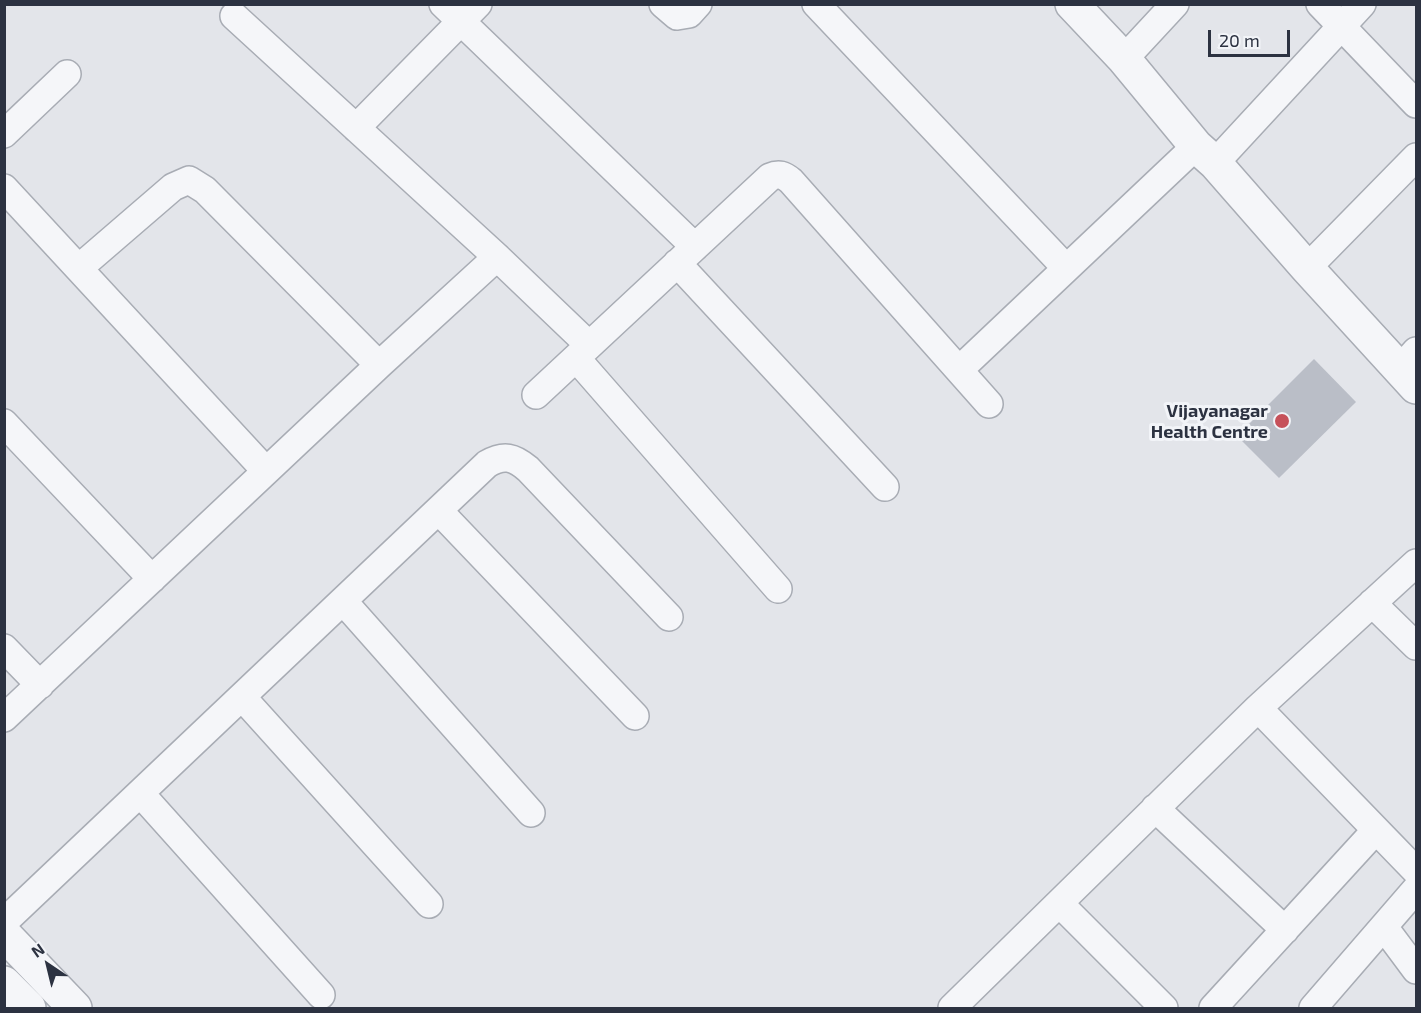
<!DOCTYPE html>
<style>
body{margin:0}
#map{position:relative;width:1421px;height:1013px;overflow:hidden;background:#e3e5ea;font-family:"Exo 2",sans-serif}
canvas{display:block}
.frame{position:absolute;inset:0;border:6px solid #2c3241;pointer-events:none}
.north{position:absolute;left:18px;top:935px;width:60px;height:60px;-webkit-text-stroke:4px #f2f4f8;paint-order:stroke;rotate:325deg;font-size:16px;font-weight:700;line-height:24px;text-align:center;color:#2c3241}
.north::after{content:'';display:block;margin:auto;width:21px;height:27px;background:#2c3241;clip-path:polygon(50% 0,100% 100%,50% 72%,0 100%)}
.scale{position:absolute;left:1208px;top:30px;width:82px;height:27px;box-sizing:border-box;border:3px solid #2c3241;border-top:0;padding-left:8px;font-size:18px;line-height:21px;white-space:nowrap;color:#2c3241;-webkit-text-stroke:4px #f2f4f8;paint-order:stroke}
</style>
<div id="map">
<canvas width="1421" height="1013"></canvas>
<div class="frame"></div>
<div class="north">N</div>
<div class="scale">20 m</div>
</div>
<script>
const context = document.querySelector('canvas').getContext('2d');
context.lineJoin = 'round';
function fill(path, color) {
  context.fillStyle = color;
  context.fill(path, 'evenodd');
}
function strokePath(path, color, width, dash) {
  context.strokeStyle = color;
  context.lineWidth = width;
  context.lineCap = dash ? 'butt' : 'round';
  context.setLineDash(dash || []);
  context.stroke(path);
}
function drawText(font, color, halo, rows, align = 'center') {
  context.font = font + ' "Exo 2",sans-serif';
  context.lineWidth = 6;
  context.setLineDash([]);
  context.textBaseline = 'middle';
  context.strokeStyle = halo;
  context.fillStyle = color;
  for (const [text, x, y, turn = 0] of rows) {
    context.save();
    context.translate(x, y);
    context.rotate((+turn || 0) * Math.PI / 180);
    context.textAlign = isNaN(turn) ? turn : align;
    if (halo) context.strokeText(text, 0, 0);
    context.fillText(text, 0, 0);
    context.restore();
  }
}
const building = new Path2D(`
 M1314,359L1356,402L1279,478L1237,436Z`);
const minor = new Path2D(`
 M443,4L695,247
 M663,4L677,16L689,14L698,4
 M816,4L1066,268
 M1320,4L1416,104
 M234,16L497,257L589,345
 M1124,59L1175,4
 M356,128L478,4
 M4,134L67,74
 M1215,163L1362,4
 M4,188L266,471
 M677,263L885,487
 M79,268L173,187L189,180L205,190L379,365
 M1307,268L1416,157
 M576,358L778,589
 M1400,369L1416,351
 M959,370L1196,146
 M536,395L770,177C779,173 784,175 791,181L989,404
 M4,423L152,579
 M439,511L635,716
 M343,601L531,813
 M1372,603L1416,646
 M4,648L40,685
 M242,697L429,904
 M1258,708L1416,871
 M4,718L379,365L497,257
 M140,793L321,995
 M1155,808L1285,930
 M1059,903L1164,1008
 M4,922L487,464C504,454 514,457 528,469L669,617
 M1384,927L1416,970
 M952,1008L1258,708L1416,563
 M1213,1008L1376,830
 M1313,1008L1416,889`);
const tertiary = new Path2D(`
 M1072,4L1124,59L1196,146L1215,163L1307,268L1416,387
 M4,934L75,1008
 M4,983L29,1008`);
const markers = [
 [1282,421,8,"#c6515a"]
];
const poiNames = [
 ["Vijayanagar",1268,411],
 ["Health Centre",1268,432]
];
fill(building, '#babec7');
strokePath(minor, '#a8acb4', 30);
strokePath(tertiary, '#a8acb4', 36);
strokePath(minor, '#f5f6f9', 27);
strokePath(tertiary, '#f5f6f9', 33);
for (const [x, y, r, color] of markers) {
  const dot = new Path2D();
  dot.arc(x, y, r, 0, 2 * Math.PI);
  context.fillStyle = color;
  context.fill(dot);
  strokePath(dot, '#f2f4f8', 2);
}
drawText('bold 18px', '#2c3241', '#f2f4f8', poiNames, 'right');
</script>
